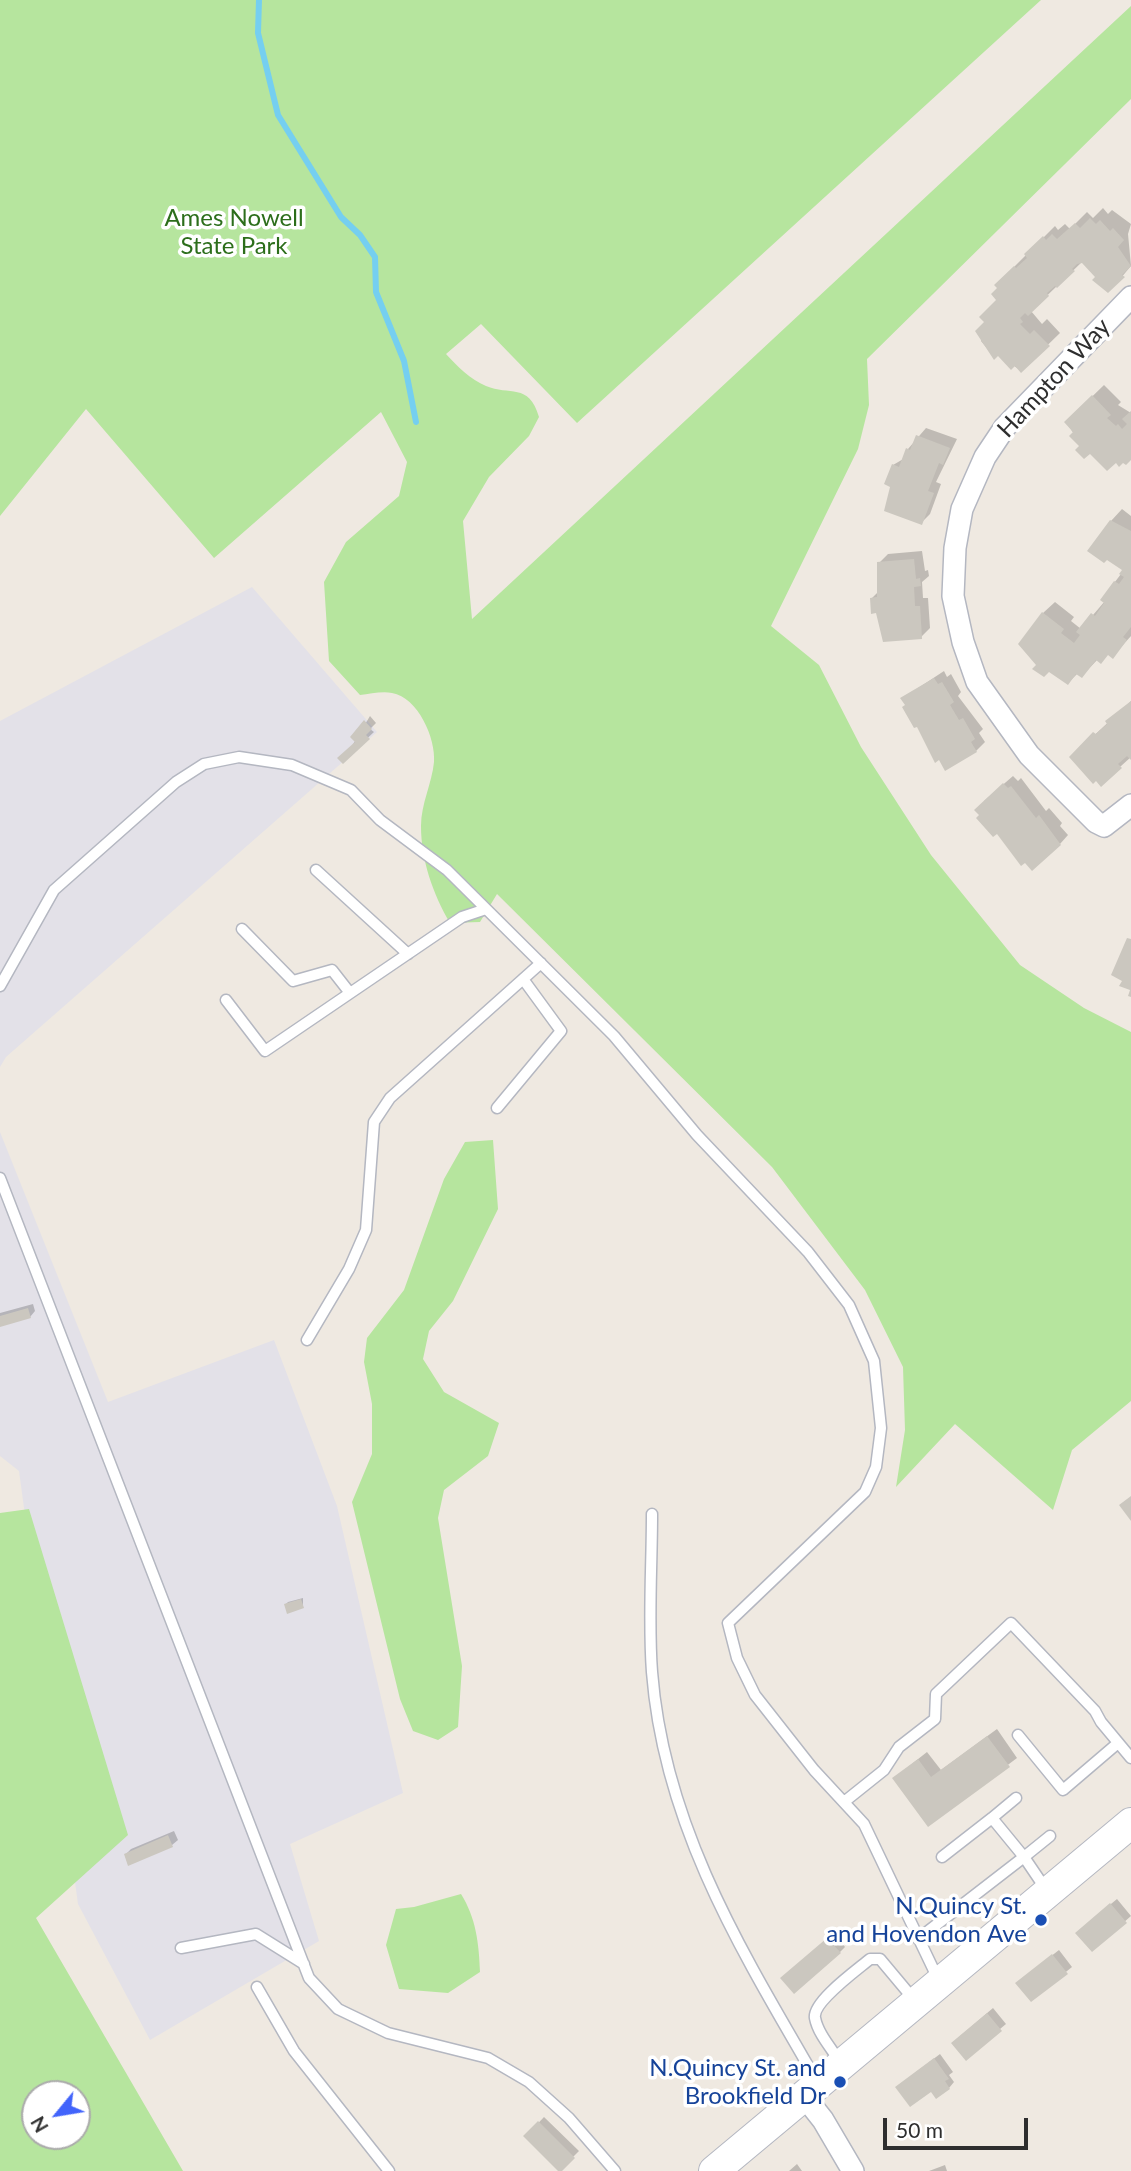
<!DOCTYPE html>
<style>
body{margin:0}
#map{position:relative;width:1131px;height:2171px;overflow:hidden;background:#efe9e1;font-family:Lato,sans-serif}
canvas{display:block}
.north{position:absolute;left:21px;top:2080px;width:70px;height:70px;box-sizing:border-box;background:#fff;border:2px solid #ababab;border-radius:50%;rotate:240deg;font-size:19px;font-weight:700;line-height:28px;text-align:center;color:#2e2e2e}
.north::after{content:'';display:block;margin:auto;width:24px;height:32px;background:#4264fb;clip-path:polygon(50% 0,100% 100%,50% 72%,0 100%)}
.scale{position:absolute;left:883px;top:2118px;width:145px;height:32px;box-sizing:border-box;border:4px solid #2e2e2e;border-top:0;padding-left:9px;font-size:21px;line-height:24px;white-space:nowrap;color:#2e2e2e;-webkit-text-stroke:5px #fff;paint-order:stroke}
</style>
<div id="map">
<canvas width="1131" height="2171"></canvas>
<div class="north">N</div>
<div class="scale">50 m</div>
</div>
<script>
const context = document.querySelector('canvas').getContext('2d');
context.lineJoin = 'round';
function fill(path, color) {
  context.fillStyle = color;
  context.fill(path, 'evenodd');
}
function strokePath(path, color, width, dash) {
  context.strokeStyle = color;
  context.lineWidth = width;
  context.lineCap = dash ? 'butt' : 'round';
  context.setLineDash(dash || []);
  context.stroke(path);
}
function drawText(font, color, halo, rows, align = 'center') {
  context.font = font + ' Lato,sans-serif';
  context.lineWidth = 7;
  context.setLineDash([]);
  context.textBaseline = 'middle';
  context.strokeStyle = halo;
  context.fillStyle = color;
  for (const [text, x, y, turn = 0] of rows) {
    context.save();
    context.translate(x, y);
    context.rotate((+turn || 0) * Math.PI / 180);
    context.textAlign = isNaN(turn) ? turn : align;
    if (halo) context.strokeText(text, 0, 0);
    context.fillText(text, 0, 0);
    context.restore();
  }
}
const industrial = new Path2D(`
 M252,587L377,732L6,1057L0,1067V721Z
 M0,1132L108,1402L274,1340L337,1506L403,1793L290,1844L319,1941L150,2040L78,1904L19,1471L0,1456Z`);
const green = new Path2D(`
 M0,0H1041L577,423L481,324L446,354C456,365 471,380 486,386C509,396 529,382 539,417L529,436L489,477L463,521L472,619L1131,6V99L867,359L869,405L858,449L771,626L819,665L861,747L931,855L1020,965L1084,1008L1131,1032V1401L1072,1450L1053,1510L955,1424L896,1487L905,1430L903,1367L865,1290L772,1167L497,894L480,922L450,923C433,894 421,860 421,826C421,804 432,783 434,762C436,739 418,697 392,693C382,691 370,694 360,695L329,661L324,582L346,542L399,496L407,462L381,412L214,558L86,409L0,516Z
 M493,1140L498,1209L453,1301L429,1331L423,1359L444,1392L499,1423L488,1456L444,1490L438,1518L462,1666L458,1727L438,1740L413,1731L400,1699L352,1502L372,1454V1404L364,1362L367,1338L404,1290L444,1179L465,1142Z
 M29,1509L128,1835L36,1918L183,2171H0V1513ZM35,2094H77V2136H35Z
 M461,1894C476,1918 479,1943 480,1972L448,1993L399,1989L386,1945L396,1909L414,1907Z`);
const shadow = new Path2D(`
 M1103,208L1108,214L1112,210L1131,224L1128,234L1131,266L1120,279L1097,277L1083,261L1031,311L1042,324L1047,319L1060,333L1021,371L998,354L994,357L981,341L986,322L998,300L1000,288L996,285L1055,226L1058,230L1065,224L1070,229L1087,212L1093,218Z
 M1104,385L1121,402L1118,405L1131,413V458L1082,446L1066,422Z
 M926,428L957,439L936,482L941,484L930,514L921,523L892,485L893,465L905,458L908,449Z
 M1122,509L1131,516V636L1113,656L1109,654L1098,659L1082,676L1078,673L1068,683L1038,664L1043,613L1055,602L1074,617L1071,621L1081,629L1105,601L1102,599L1124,570L1111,521Z
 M922,551L925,571L928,570L929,576L922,582L923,598H928L930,628L921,637L878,611L872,598L879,591V563L888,554Z
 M944,671L947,677L951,674L961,692L958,696L983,729L979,733L985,742L976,751L906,705L903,698Z
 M1131,701V757L1101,784L1071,757Z
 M370,716L376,723L370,729L374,732L343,761Z
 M1013,776L1018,781L1021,778L1046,811L1049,808L1062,823L1060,826L1068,835L1060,844L984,801Z
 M33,1304L35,1311L30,1317L0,1325V1313Z
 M303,1598V1607L286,1604L288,1602Z
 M997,1729L1017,1758L928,1825L894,1778L927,1752L941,1770Z
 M174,1831L178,1840L172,1845L126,1854L131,1849Z
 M1117,1899L1131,1916L1092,1950L1083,1927Z
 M834,1933L845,1947L840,1952L788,1973Z
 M1059,1950L1072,1967L1031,2000L1023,1978Z
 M993,2008L1006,2024L1000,2029L959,2037Z
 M940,2054L953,2072L949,2075L954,2082L949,2088L931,2089L903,2082Z
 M544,2117L579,2151L560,2170L526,2136Z
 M797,2164L802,2171H789Z
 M945,2165L947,2171H929Z`);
const stream = new Path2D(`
 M259,0L258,33L278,115L341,217L360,235L375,257L376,292L404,361L416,422`);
const building = new Path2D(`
 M1090,218L1096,224L1100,220L1110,231L1113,228L1124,240L1118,247L1131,266L1122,275L1125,277L1108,293L1092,280L1095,277L1082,263L1077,264L1072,269L1075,271L1057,288L1055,286L1047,293L1049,296L1028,316L1025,313L1020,318L1023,322L1020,324L1030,334L1034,330L1050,346L1021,373L1015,366L1011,370L998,356L994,360L975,331L984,322L979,317L996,300L991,294L997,288L994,285L1014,266L1016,268L1027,258L1024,254L1043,236L1046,240L1052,234L1057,239L1075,223L1080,228Z
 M1092,395L1111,415L1107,418L1116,426L1118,424L1122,429L1127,424L1122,419L1131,411V460L1126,465L1123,463L1119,467L1116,463L1107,471L1090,454L1084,459L1075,450L1079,446L1069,436L1073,432L1064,422Z
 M916,435L950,448L943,465L939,463L928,491L934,493L922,525L884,511L890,487L884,484L892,464L899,467L906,448L910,450Z
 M1110,520L1131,531V627L1123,637L1127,640L1113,659L1108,655L1101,664L1096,660L1082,678L1076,674L1068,685L1049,672L1044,677L1032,669L1036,665L1018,644L1042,612L1064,629L1061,633L1074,643L1080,635L1076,632L1091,613L1095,616L1104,603L1100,600L1114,581L1119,584L1124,577L1119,574L1122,570L1107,560L1104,563L1087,551Z
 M914,559L916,579L920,578L921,586L914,587L915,606H920L922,639L883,642L876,613L871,614L870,598L877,597V562Z
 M934,678L938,684L942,682L954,702L950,705L959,720L963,718L975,739L971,742L977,752L945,771L939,760L935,763L917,727L914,728L902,707L905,705L900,698Z
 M1131,701V760L1127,756L1118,764L1122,768L1101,787L1096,781L1093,784L1069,757L1093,732L1096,734L1107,724L1105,721Z
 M364,720L372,729L366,735L370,739L343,764L337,758L355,742L350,737Z
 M1003,783L1008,788L1011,786L1036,818L1039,815L1061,845L1032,871L1025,863L1021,866L997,834L993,837L976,818L979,815L974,810Z
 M1127,938L1131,939V997L1128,996L1130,990L1119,986L1122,981L1111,975Z
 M28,1308L31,1318L0,1327V1316Z
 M1131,1496V1521L1119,1505Z
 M301,1599L304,1608L287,1614L284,1604Z
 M987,1736L1010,1767L928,1827L892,1778L918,1759L931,1777Z
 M168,1835L173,1847L128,1866L124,1854Z
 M1110,1903L1127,1923L1092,1952L1075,1933Z
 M827,1938L841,1953L794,1994L780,1978Z
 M1052,1954L1068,1974L1031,2002L1015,1983Z
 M987,2013L1002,2031L966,2061L951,2043Z
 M934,2058L949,2079L945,2081L950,2089L936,2099L931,2092L910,2107L895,2087Z
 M538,2121L575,2158L562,2171H558L523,2136Z`);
const lane = new Path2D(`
 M316,870L408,954
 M242,929L293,981L332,970L350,993
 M0,986L54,890L176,782L204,764L239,757L292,765L351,790L380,820L447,870L614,1036L697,1135L808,1252L849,1305L874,1361L881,1428L876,1467L865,1492L728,1623L737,1658L755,1695L814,1770L864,1824L938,1979
 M226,1000L265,1051L462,917L486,909
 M497,1108L561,1031L523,979
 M0,1178L309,1978L338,2009L388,2033L488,2058L529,2082L569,2118L615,2171
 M307,1340L349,1269L366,1230L374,1122L390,1098L541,963
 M652,1514C652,1566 648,1620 652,1672C664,1826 742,1952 817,2081
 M1018,1735L1063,1790L1118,1743
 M844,1802L884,1770L899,1747L935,1719L936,1694L1011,1623L1095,1711L1101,1722L1131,1758
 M992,1818L1016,1798
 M942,1857L992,1818L1024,1857L1050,1836
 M918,1939L1024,1857L1047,1891
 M181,1948L256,1934L304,1964
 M257,1987L294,2051L389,2171
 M840,2062C832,2049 818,2034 815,2018C812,2002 857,1970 870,1959H880L916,2002`);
const street = new Path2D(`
 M1131,297L1005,427L985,457L962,509L955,548L953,596L963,642L977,682L1029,755L1096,822L1104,826L1131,805
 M804,2096L823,2120L853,2171`);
const secondary = new Path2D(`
 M714,2171L1131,1823`);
const markers = [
 [1041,1920,7,"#1a4fb4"],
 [840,2082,7,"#1a4fb4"]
];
const parkNames = [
 ["Ames Nowell",234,218],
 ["State Park",234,246]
];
const streetNames = [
 ["Hampton Way",1054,378,-47]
];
const transitNames = [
 ["N.Quincy St.",1027,1906],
 ["and Hovendon Ave",1027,1934],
 ["N.Quincy St. and",826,2068],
 ["Brookfield Dr",826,2096]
];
fill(industrial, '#e3e1e8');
fill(green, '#b6e59e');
fill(shadow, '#0003');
strokePath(stream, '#75cff0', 6);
fill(building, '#cbc7bf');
strokePath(lane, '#b4b7c1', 13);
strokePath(street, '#b4b7c1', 24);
strokePath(secondary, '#b4b7c1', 32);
strokePath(lane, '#fff', 10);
strokePath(street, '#fff', 21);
strokePath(secondary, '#fff', 30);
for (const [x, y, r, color] of markers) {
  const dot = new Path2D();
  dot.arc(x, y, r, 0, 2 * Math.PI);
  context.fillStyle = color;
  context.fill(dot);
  strokePath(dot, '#fff', 2.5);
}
drawText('24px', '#2c6e1b', '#fff', parkNames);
drawText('24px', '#2e2e2e', '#fff', streetNames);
drawText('24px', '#164399', '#fff', transitNames, 'right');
</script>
